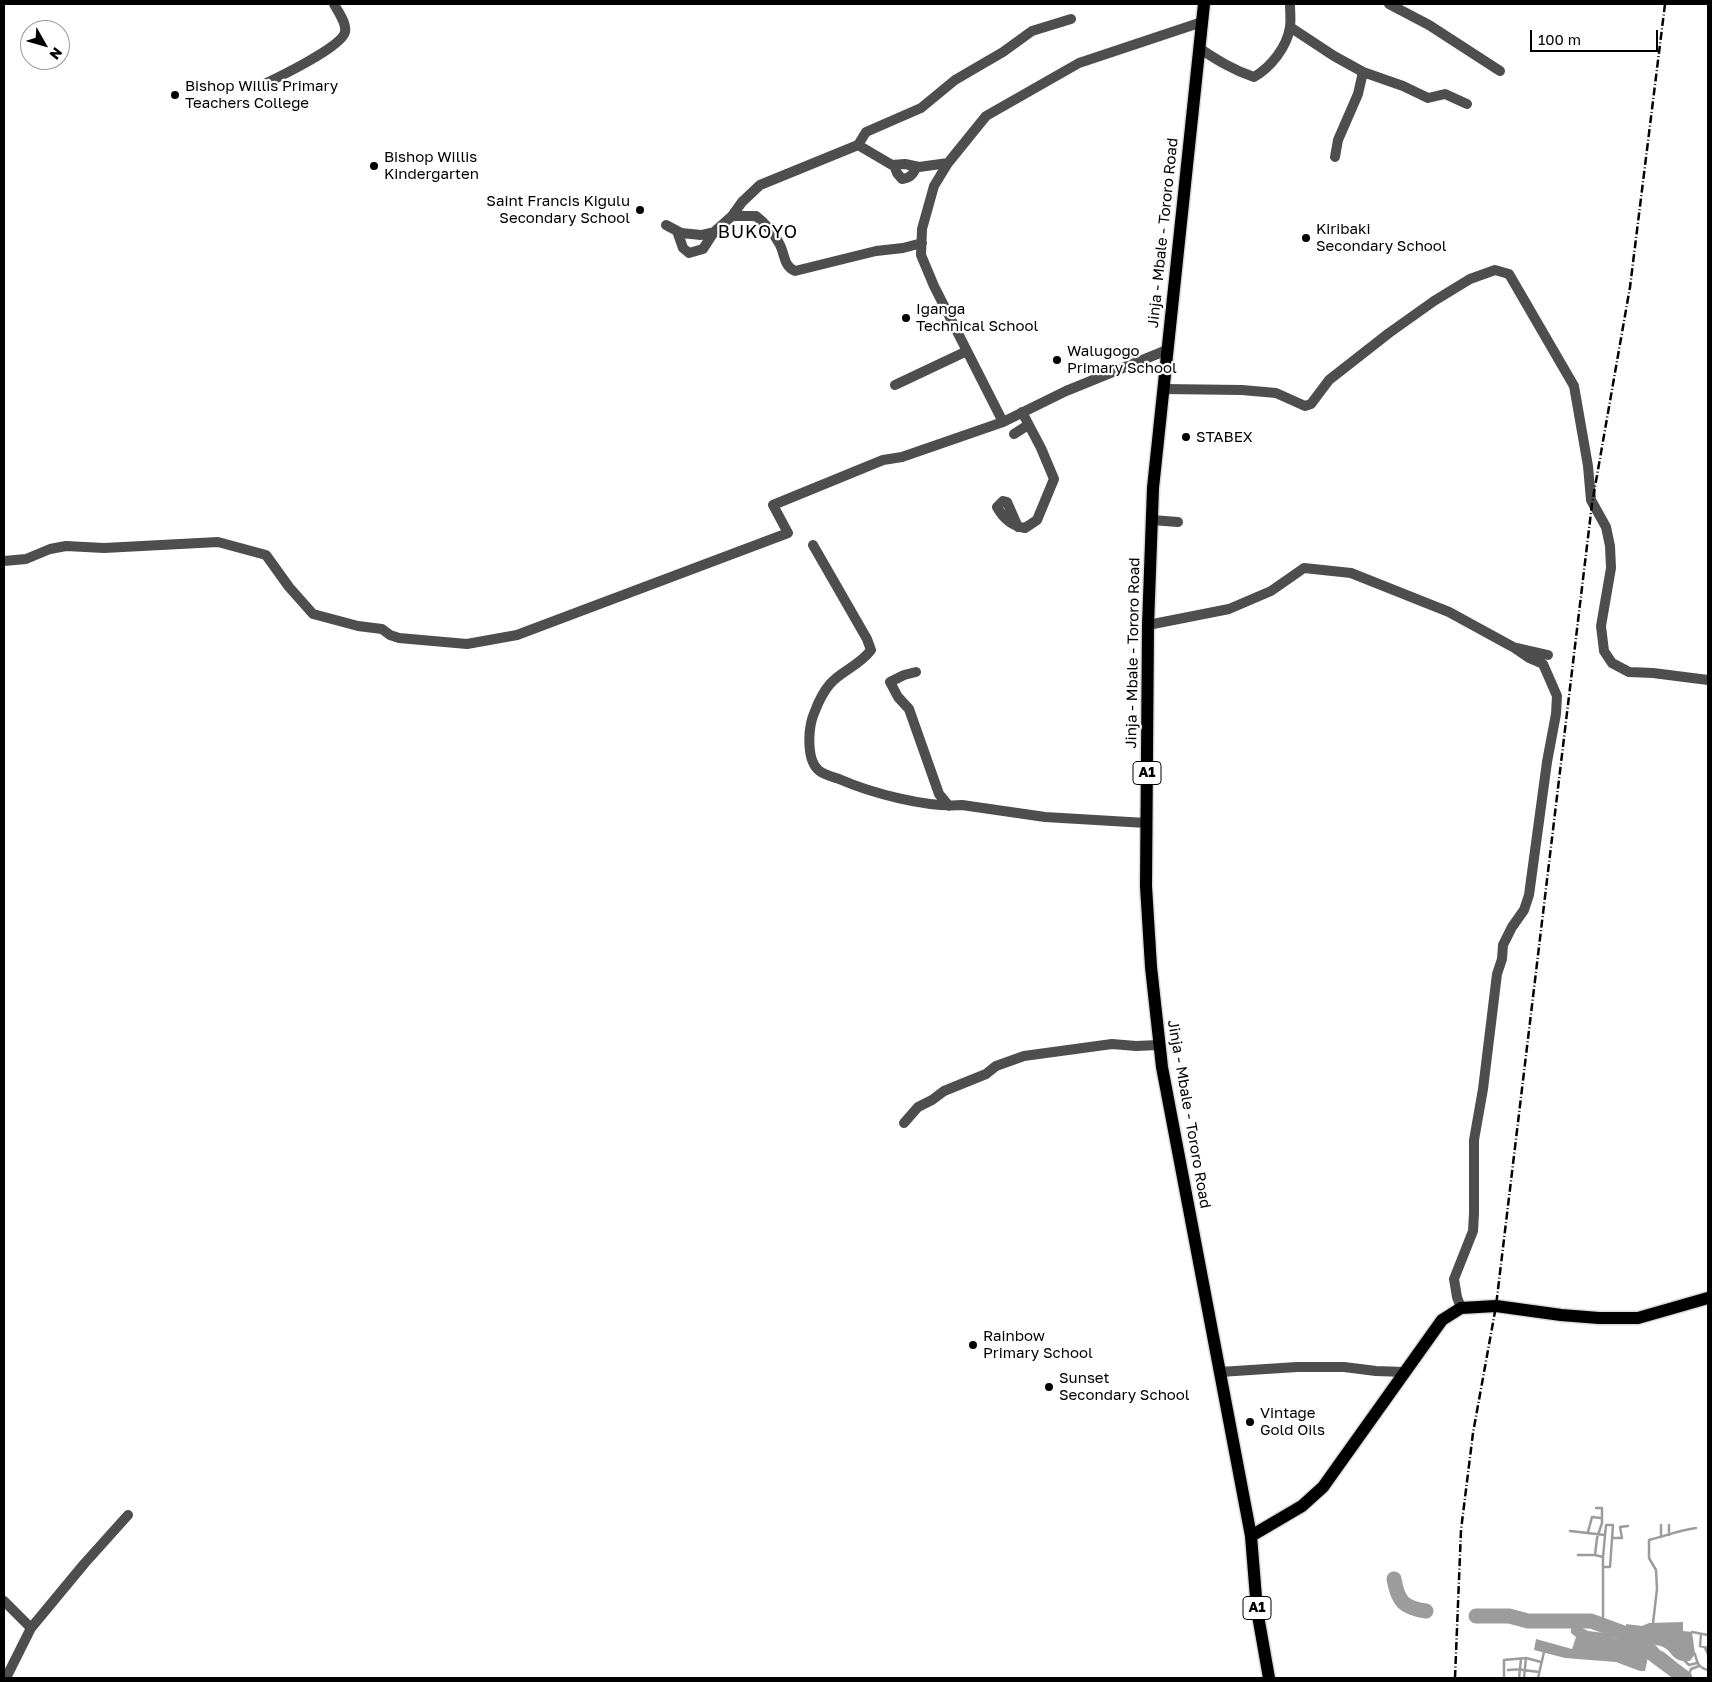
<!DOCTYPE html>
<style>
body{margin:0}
#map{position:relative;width:1712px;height:1682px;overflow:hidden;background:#fff;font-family:"Golos Text",sans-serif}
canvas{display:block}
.frame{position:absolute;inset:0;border:5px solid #000;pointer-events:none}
.north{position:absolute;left:20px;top:20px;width:50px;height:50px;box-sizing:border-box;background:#fff;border:1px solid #999;border-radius:50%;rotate:128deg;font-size:14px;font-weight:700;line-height:20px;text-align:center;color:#000}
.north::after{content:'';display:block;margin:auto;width:18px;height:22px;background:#000;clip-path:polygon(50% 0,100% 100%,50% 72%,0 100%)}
.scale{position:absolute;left:1530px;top:30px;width:128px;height:22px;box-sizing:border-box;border:2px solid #000;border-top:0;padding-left:6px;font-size:15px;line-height:18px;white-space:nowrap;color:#000;-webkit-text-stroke:4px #fff;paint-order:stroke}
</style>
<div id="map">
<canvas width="1712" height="1682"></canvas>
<div class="frame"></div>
<div class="north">N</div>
<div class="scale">100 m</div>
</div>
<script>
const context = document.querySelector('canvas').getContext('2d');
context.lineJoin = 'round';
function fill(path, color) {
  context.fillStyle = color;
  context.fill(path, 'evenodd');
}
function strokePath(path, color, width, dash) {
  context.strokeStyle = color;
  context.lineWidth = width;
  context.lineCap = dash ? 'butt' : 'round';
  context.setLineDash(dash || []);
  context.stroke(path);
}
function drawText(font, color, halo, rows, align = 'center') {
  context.font = font + ' "Golos Text",sans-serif';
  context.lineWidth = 4.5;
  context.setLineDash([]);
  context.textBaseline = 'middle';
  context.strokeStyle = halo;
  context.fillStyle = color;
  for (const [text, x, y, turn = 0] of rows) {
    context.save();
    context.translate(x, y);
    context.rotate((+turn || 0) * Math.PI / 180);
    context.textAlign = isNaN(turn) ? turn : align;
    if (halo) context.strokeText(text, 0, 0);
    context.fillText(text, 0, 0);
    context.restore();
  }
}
const water = new Path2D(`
 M1683,1622V1631L1692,1632L1695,1654L1690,1661C1670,1662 1674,1652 1663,1647C1659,1645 1655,1645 1651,1644L1645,1671H1640L1616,1662L1565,1658L1534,1650L1536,1639L1572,1649L1576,1637L1571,1633V1628L1580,1627L1588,1631L1605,1633L1620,1640L1625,1631L1626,1624L1642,1626L1649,1623Z`);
const stream = new Path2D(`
 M1596,1508H1602V1523L1597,1538L1595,1555L1603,1557V1625
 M1669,1525V1535
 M1570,1531L1605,1535
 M1588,1532L1592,1517L1601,1518
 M1661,1537V1525
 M1612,1538H1622L1620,1527L1628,1526
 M1578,1555H1595
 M1603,1557L1606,1525H1613L1610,1567H1603
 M1653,1623L1657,1589L1656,1570L1649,1558V1540C1665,1536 1680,1530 1696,1528
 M1692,1632L1708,1635
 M1701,1634L1700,1646L1708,1648
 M1705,1648L1708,1654
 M1649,1649L1663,1653L1673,1661
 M1692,1653L1695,1654C1697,1663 1699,1668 1708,1670
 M1683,1659L1689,1665L1697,1663
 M1673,1668V1661
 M1508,1670C1520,1668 1528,1671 1539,1672
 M1504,1678V1660L1526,1658L1541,1662
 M1519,1678L1521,1659
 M1524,1678L1526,1658
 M1538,1678L1544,1652
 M1688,1678L1691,1669L1699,1666`);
const river = new Path2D(`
 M1394,1579C1398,1602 1404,1608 1426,1611
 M1476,1616H1509L1528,1621H1591L1621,1632L1628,1642L1648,1648L1654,1655L1685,1678`);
const minor = new Path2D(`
 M1389,4L1429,25L1500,71
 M1290,27L1334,56L1363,72L1358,94L1338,140L1335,157
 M1199,48C1217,60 1233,70 1254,77C1271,67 1287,47 1290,27C1291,20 1290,11 1290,4
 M1363,72L1403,86L1428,98L1445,94L1467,104
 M260,86C275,79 342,47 345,32C347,23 338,12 334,4
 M858,145L892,165L905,164L919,167L948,163
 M894,165L897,173L902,179C910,178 913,175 916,167
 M732,216H756C766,224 773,232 779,243C785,253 783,266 795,271L876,251L903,248L922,243
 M666,225L681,233L701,235L714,232L732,216L742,202L760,185L858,145L866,132L921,108L955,80L1003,52L1032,31L1071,19
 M677,231L683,248L689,253L703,249L714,232
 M895,385L967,351
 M1163,389L1242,390L1276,393L1305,406L1311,404L1329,380L1389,333L1434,301L1470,279L1495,270L1509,274L1574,386L1588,466L1591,500L1606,527L1610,546L1611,568L1601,626L1604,651L1612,663L1629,672L1653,673L1708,680
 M1003,422L934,286L921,255L922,229L934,186L948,163L986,116L1079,63L1202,22
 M1014,434L1028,425
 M1152,520L1178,522
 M1018,527L1007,502L1003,501L997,507C1003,518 1012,526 1025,528L1037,520L1054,479L1041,448L1022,412
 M813,545L867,639L871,650C859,666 841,671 830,684C824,691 818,703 815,711C808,726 805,762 821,772C826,775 833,777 839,779C871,793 927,808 962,805L1045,817L1146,823
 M4,561L26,559L50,549L66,546L104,548L218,542L266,555L289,587L313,614L358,626L382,629L390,635L399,638L467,644L517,635L788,533L773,505L883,460L902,457L1003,422L1066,391L1167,350
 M1148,625L1229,609L1271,591L1304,568L1351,573L1449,612L1513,647L1548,655
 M916,672L904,675L890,682L898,697L909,709L939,794L949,806
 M904,1123L918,1107L932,1100L944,1091L986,1074L996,1066L1024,1056L1112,1044L1136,1046L1159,1045
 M1461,1308L1457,1297L1454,1279L1473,1231L1474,1213V1140L1483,1089L1497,974L1502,959L1503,945L1512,927L1524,910L1529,895L1547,762L1556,714L1557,696L1543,664L1529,658L1513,647
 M1220,1372L1297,1367H1344L1376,1371L1404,1372
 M4,1601L31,1628
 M6,1678L31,1628L84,1564L128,1515`);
const major = new Path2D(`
 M1204,4L1153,488L1148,625L1146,886L1151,967L1162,1067L1251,1536L1257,1610L1269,1678
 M1251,1536L1302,1506L1323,1487L1442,1320L1461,1308L1496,1306L1561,1315L1599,1318H1638L1708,1298`);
const rail = new Path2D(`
 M1455,1678L1461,1530L1473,1433L1496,1306L1592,504L1630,287L1665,4`);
const markers = [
 [175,95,5,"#000"],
 [374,166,5,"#000"],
 [640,210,5,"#000"],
 [1306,238,5,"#000"],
 [906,318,5,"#000"],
 [1057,360,5,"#000"],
 [1186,437,5,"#000"],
 [973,1345,5,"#000"],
 [1049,1387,5,"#000"],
 [1250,1422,5,"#000"]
];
const shields = [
 [1147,773,28],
 [1257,1608,28]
];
const shieldNames = [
 ["A1",1147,773],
 ["A1",1257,1608]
];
const poiNames = [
 ["Bishop Willis Primary",185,86],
 ["Teachers College",185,103],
 ["Bishop Willis",384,157],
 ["Kindergarten",384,174],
 ["Saint Francis Kigulu",630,201,"right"],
 ["Secondary School",630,218,"right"],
 ["Kiribaki",1316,229],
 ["Secondary School",1316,246],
 ["Iganga",916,309],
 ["Technical School",916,326],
 ["Walugogo",1067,351],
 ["Primary School",1067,368],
 ["STABEX",1196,437],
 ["Rainbow",983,1336],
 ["Primary School",983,1353],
 ["Sunset",1059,1378],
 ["Secondary School",1059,1395],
 ["Vintage",1260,1413],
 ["Gold Oils",1260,1430]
];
const streetNames = [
 ["Jinja - Mbale - Tororo Road",1163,233,-84],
 ["Jinja - Mbale - Tororo Road",1133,653,-89],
 ["Jinja - Mbale - Tororo Road",1189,1114,80]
];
const quarterNames = [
 ["BUKOYO",758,232]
];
fill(water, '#9c9c9c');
strokePath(stream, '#9c9c9c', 2.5);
strokePath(river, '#9c9c9c', 15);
strokePath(major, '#dbdbdb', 15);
strokePath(minor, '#4e4e4e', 10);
strokePath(major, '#000', 12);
strokePath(rail, '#000', 2.5, [8, 2.5, 1, 2.5]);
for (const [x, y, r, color] of markers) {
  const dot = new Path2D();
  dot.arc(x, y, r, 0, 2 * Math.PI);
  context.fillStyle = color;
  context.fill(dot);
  strokePath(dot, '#fff', 2);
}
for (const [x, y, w] of shields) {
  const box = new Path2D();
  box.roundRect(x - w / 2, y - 11.5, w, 23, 4);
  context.fillStyle = '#fff';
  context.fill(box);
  strokePath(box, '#000', 1);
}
drawText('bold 14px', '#000', null, shieldNames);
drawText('15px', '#000', '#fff', poiNames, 'left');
drawText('15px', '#000', '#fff', streetNames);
context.letterSpacing = '1px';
drawText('18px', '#000', '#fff', quarterNames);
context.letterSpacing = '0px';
</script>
